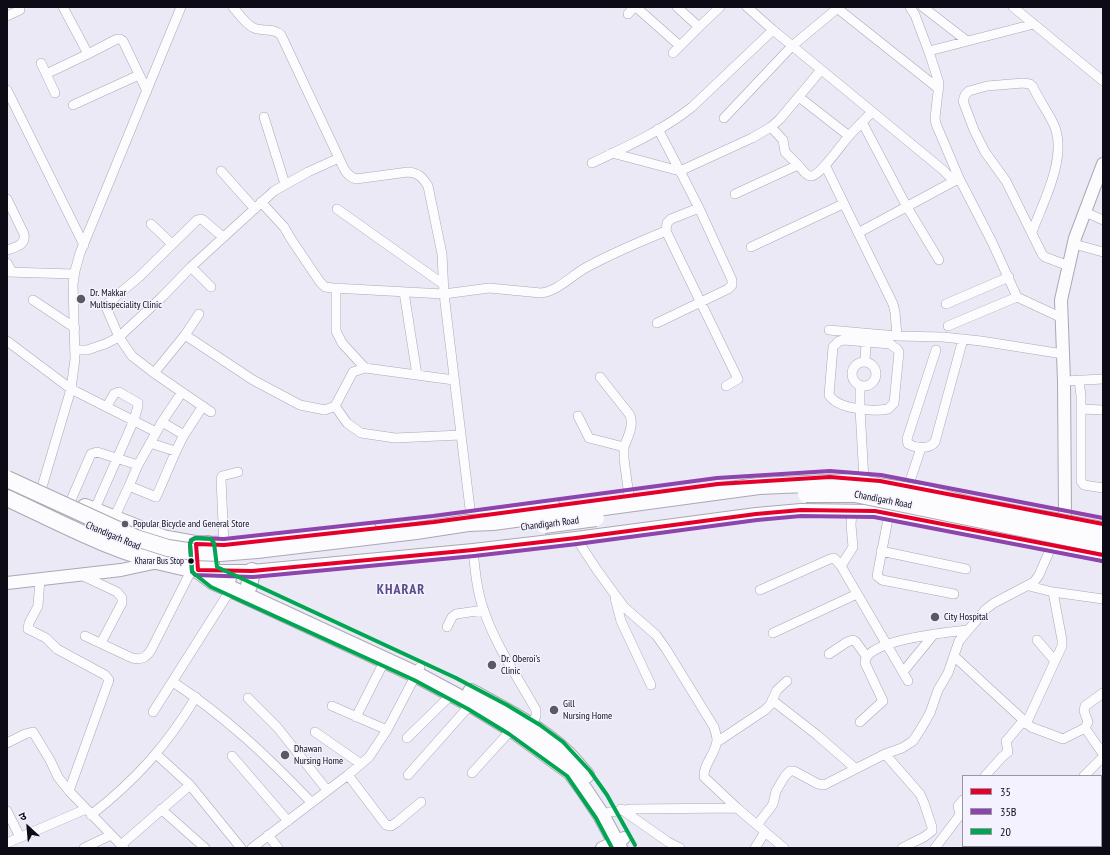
<!DOCTYPE html>
<meta charset="utf-8">
<style>
body{margin:0}
#map{position:relative;width:1110px;height:855px;overflow:hidden;background:#ece9f6;font-family:"PT Sans Narrow","Noto Sans Devanagari",sans-serif}
canvas{display:block}
.frame{position:absolute;inset:0;border:8px solid #0d0b15;pointer-events:none}
.legend{position:absolute;left:962px;top:775px;width:140px;height:72px;box-sizing:border-box;background:#f4f2ff;border:1px solid #9896a1;margin:0;padding:5px 7px;list-style:none;font-size:12px;color:#0d0b15}
.legend li{display:flex;align-items:center;gap:8px;height:20px}
.legend b{width:20px;border:1px solid #9896a1}
.north{position:absolute;left:8px;top:807px;width:40px;height:40px;-webkit-text-stroke:3px #f4f2ff;paint-order:stroke;rotate:334deg;font-size:11px;font-weight:700;line-height:16px;text-align:center;color:#0d0b15}
.north::after{content:'';display:block;margin:auto;width:14px;height:18px;background:#0d0b15;clip-path:polygon(50% 0,100% 100%,50% 72%,0 100%)}
</style>
<div id="map">
<canvas width="1110" height="855"></canvas>
<div class="frame"></div>
<ul class="legend">
<li><b style="height:5px;background:#e4002b"></b>35</li>
<li><b style="height:5px;background:#8e44ad"></b>35B</li>
<li><b style="height:5px;background:#00a651"></b>20</li>
</ul>
<div class="north">उ</div>
</div>
<script>
const context = document.querySelector('canvas').getContext('2d');
context.lineJoin = 'round';
function strokePath(path, color, width, dash) {
  context.strokeStyle = color;
  context.lineWidth = width;
  context.lineCap = dash ? 'butt' : 'round';
  context.setLineDash(dash || []);
  context.stroke(path);
}
function drawText(font, color, halo, rows, align = 'center') {
  context.font = font + ' "PT Sans Narrow",sans-serif';
  context.lineWidth = 3;
  context.setLineDash([]);
  context.textBaseline = 'middle';
  context.strokeStyle = halo;
  context.fillStyle = color;
  for (const [text, x, y, turn = 0] of rows) {
    context.save();
    context.translate(x, y);
    context.rotate((+turn || 0) * Math.PI / 180);
    context.textAlign = isNaN(turn) ? turn : align;
    if (halo) context.strokeText(text, 0, 0);
    context.fillText(text, 0, 0);
    context.restore();
  }
}
const street = new Path2D(`
 M63,7L88,54L117,39H120L123,41L147,91
 M233,7C239,14 245,24 254,28C263,32 273,27 281,35L339,158C343,167 346,176 356,179L408,172C419,173 422,177 428,186L442,254L444,294L471,517
 M636,7L680,46
 M677,7L699,27L720,7
 M747,7L773,30L943,170L954,181
 M910,7L915,15L930,55L939,83L935,118L936,124L959,178L992,242L1017,297L1062,318
 M923,7L967,41
 M1013,7L1103,81
 M837,8L939,89
 M628,14L634,7
 M7,16L20,10
 M929,51L1034,24
 M673,53L699,27
 M41,63L55,93
 M46,74L88,54
 M7,90L84,245
 M799,97L849,136
 M73,105L139,75
 M264,117L285,184
 M724,118L792,46L839,7
 M862,122L907,207L939,260
 M771,127L783,140L785,152L798,165
 M658,129L680,171L752,138L771,127L780,119L821,70
 M612,153L680,171L699,208L732,280V285L728,289L657,323
 M592,163C626,147 662,131 692,107L773,30
 M825,165L893,304L895,312L897,336L943,337L981,341L1063,354
 M221,171L255,209
 M735,194L798,165C801,168 807,177 812,176C821,174 841,145 848,137C856,128 864,120 872,112
 M7,199L24,234C26,245 16,247 7,250
 M261,202L284,227L291,239L320,282L325,287L333,288L444,294L489,288L541,293C558,291 572,275 587,267C613,253 639,242 666,231
 M699,208L671,219L667,223L666,231L738,379L726,386
 M337,209L443,284
 M1085,212L1103,220
 M151,224L172,244
 M1032,232C1043,202 1068,157 1054,125C1048,112 1039,100 1033,87L1030,84L1023,83L987,86L969,91L965,95L963,101L974,130L985,152L1006,181L1042,254L1045,257L1069,266
 M858,233L958,179
 M1074,244L1103,252
 M751,247L843,204
 M7,263L12,272
 M191,267L211,287
 M7,272L74,274
 M336,288V331L342,343L365,368
 M404,292L417,375
 M33,300L75,328
 M946,304L1009,277
 M948,326L1017,297
 M829,330L897,336
 M185,335L253,380L300,405L325,410L335,406L353,372L365,368L454,380
 M844,340L890,344L897,349L899,352L894,403L888,409C873,412 837,409 829,395L833,347L839,341Z
 M7,341L71,389L156,432
 M75,350H87L105,344L119,337L162,297L191,267L274,191L308,172L339,158
 M936,350L907,439L908,444C916,448 929,450 935,442L963,339
 M852 374a12 12 0 1 1 24 0a12 12 0 1 1-24 0Z
 M865,362L866,342
 M154,373L185,335L199,314
 M600,377L630,415C634,426 628,436 624,447
 M1079,380L1081,396V481L1084,485L1103,488
 M1064,381L1103,379
 M860,386V409L864,480
 M335,406L347,423L361,433L395,438L461,435
 M1081,409L1103,410
 M211,412L154,373L132,356L119,337L106,307L108,303L139,277L197,220L201,219L203,220L223,237
 M578,416L589,438L624,447V459L629,496
 M162,422L182,392
 M184,435L203,406
 M150,443L175,451
 M42,487L71,389L75,359L73,284L75,271L80,253L181,7
 M908,487L921,448
 M71,500L91,454L97,452L138,465
 M94,511L134,420L138,406V403L119,392L114,394L107,406
 M889,514L877,576L882,580L954,594
 M114,518L129,486L156,497C166,476 173,455 184,435L162,422L138,465L129,486
 M576,538L597,570L624,607L656,635L666,649L714,727C715,731 717,736 717,740C716,754 703,764 704,777L737,808L784,848
 M224,545L221,479L222,476L238,472
 M473,550C475,570 477,592 484,611C496,646 518,678 536,710V716L531,726
 M881,551L966,569
 M841,566L853,547L851,525L852,511
 M79,574L117,592L122,598V603L101,643
 M40,579L38,606L29,623L28,629L46,638L57,649L105,675L109,680L69,791L124,848
 M1029,586L1053,592L1103,599
 M760,590L830,559L834,558L841,566L908,681
 M615,598L621,621L651,685
 M447,627L452,617L456,614L484,610
 M773,633L857,594
 M85,636L132,658C141,660 146,658 151,650L192,569
 M1037,640L1055,661L1062,646V640L1053,592
 M829,654L847,642L853,640L856,642L866,656
 M955,657L1031,727L1063,739L1085,728L1088,722L1084,711L1085,706L1103,693
 M903,672L934,634
 M173,682C226,717 268,757 311,802
 M248,698L277,727L327,790
 M772,700L817,735L856,769
 M332,706L387,730
 M153,712L231,589
 M356,717L385,660
 M860,722L883,701L865,663C863,640 950,632 967,630
 M1026,724L1055,661
 M1085,728L1103,754
 M315,732L361,764
 M407,738L452,694
 M717,742L765,710L770,705L777,690L787,681
 M7,743L25,734L33,732L50,760L58,777L69,791
 M156,754L190,785L241,848
 M885,754L920,794L924,803L932,827V831L924,837L902,848
 M232,756L288,821
 M472,773L512,729
 M348,775L386,825L391,826L397,822L421,802
 M408,775L471,704
 M985,776L1002,757L1008,752L1006,741L1008,739L1023,721
 M1084,776L1103,757
 M161,809L205,848
 M621,809L668,842L680,848
 M7,811L20,837
 M91,815C136,780 167,745 196,697
 M601,815L610,812L632,809L737,808
 M757,825L771,807L773,804L776,791L785,776L790,771H794L818,784L824,785L885,754L902,748L913,741L922,727L930,713L938,690L948,673L959,641L986,609L994,603L1034,582L1039,575L1052,545
 M268,835L278,848
 M7,843L86,809
 M121,845L190,785
 M981,846L984,848
 M1038,846L1039,848
 M1065,846L1071,848
 M84,848L111,835
 M252,848L348,775L369,757L387,730L420,667
 M755,848L765,832
 M935,848L960,815L958,806L963,800
 M1051,848L1055,846`);
const secondary = new Path2D(`
 M475,516L554,506
 M1060,529L1065,514L1064,381L1061,300L1075,238L1103,164
 M224,545L370,529
 M216,571H252L473,550L576,538L756,514L801,510L875,511L1103,555
 M7,583L121,570L158,562
 M602,848L624,838`);
const highway = new Path2D(`
 M7,498C61,523 115,553 174,565C185,568 196,570 207,571
 M85,507L163,538L196,544L224,545
 M196,544L198,570L214,582L231,589L417,675L471,704L512,729L571,772L585,791L601,815L619,848
 M208,544L212,571L228,578
 M249,586L252,571
 M471,692C504,710 538,727 565,752C573,759 579,768 586,775`);
const highwayBridge = new Path2D(`
 M7,479L136,538L168,548L194,552L220,553L257,550L416,531L468,523L493,522L759,486L852,482L927,494L971,505L1103,530
 M806,494H855L1103,545
 M544,525L596,518`);
const bus1 = new Path2D(`
 M1103,524L880,481L830,477L718,484L434,522L224,545L196,544L198,570L252,571L473,550L576,538L756,514L801,510L875,511L1103,555`);
const bus2 = new Path2D(`
 M1102,561L874,517L801,516L757,520L577,544L474,556L253,577L195,575L192,571L190,544L191,540L195,538L224,539L433,516L717,478L830,471L881,475L1103,518`);
const bus3 = new Path2D(`
 M612,848L596,818L567,776L509,734L468,709L414,680L211,587L192,572L190,544L191,541L195,538L211,539L214,543L217,567L456,678L507,705L540,725L563,742L590,771L607,795L635,845`);
const markers = [
 [81,299,5,"#5b5964"],
 [125,524,4,"#5b5964"],
 [191,561,3.5,"#0d0b15"],
 [935,617,5,"#5b5964"],
 [492,665,5,"#5b5964"],
 [554,710,5,"#5b5964"],
 [285,755,5,"#5b5964"]
];
const busNames = [
 ["Kharar Bus Stop",184,561]
];
const poiNames = [
 ["Dr. Makkar",90,293],
 ["Multispeciality Clinic",90,305],
 ["Popular Bicycle and General Store",133,524],
 ["City Hospital",944,617],
 ["Dr. Oberoi's",501,659],
 ["Clinic",501,671],
 ["Gill",563,704],
 ["Nursing Home",563,716],
 ["Dhawan",294,749],
 ["Nursing Home",294,761]
];
const streetNames = [
 ["Chandigarh Road",883,500,11],
 ["Chandigarh Road",550,524,-7],
 ["Chandigarh Road",113,536,23]
];
const districtNames = [
 ["KHARAR",401,590]
];
strokePath(street, '#aaa8b3', 10);
strokePath(secondary, '#aaa8b3', 14);
strokePath(highway, '#aaa8b3', 18);
strokePath(street, '#fcfcfe', 9);
strokePath(secondary, '#fcfcfe', 12);
strokePath(highway, '#fcfcfe', 16);
strokePath(highwayBridge, '#aaa8b3', 18, []);
strokePath(highwayBridge, '#fcfcfe', 16);
strokePath(bus1, '#e4002b', 4);
strokePath(bus2, '#8e44ad', 4);
strokePath(bus3, '#00a651', 4);
for (const [x, y, r, color] of markers) {
  const dot = new Path2D();
  dot.arc(x, y, r, 0, 2 * Math.PI);
  context.fillStyle = color;
  context.fill(dot);
  strokePath(dot, '#f4f2ff', 1.5);
}
drawText('9px', '#0d0b15', '#f4f2ff', busNames, 'right');
drawText('10px', '#0d0b15', '#f4f2ff', poiNames, 'left');
drawText('10px', '#0d0b15', '#f4f2ff', streetNames);
context.letterSpacing = '1px';
drawText('bold 14px', '#5a4b89', '#f4f2ff', districtNames);
context.letterSpacing = '0px';
</script>
